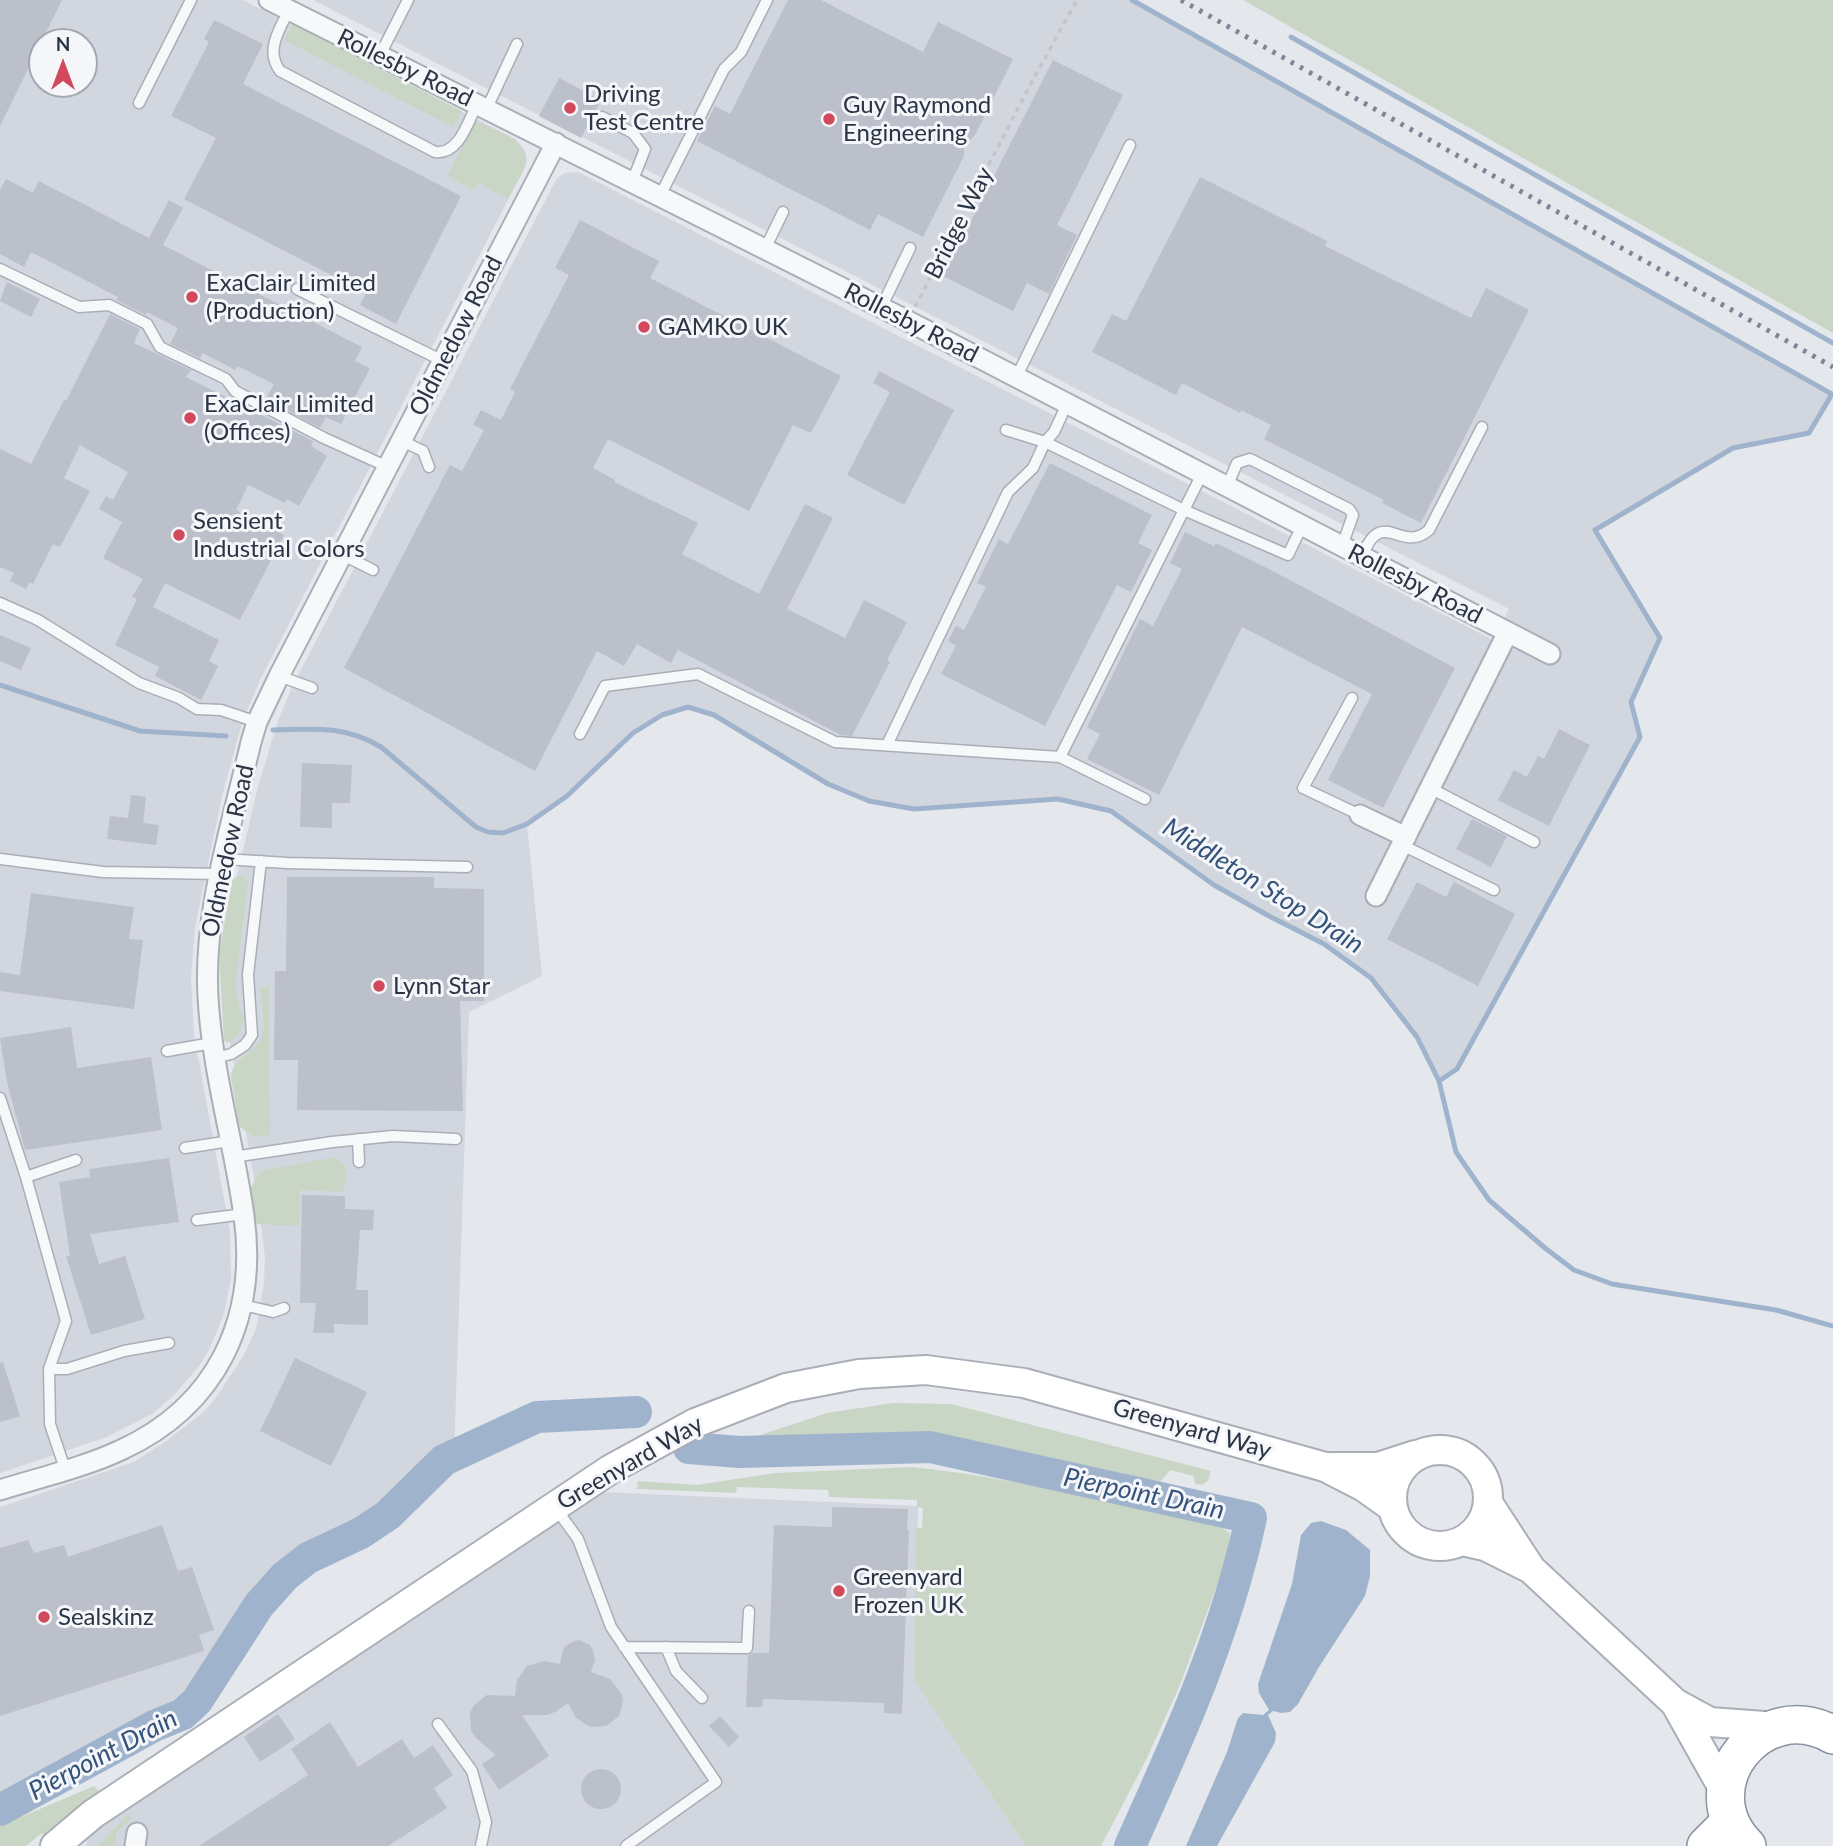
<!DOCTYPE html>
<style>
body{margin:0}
#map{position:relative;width:1833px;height:1846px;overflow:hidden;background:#e4e7ec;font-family:Lato,sans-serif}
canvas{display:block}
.north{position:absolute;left:28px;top:28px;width:70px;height:70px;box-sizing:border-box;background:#f4f6f9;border:2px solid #a4a8b1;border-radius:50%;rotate:0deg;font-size:19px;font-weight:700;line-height:28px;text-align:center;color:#2b3445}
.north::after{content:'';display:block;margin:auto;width:24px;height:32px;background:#d1495b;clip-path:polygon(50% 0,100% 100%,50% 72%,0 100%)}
</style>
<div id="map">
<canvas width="1833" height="1846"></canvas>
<div class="north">N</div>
</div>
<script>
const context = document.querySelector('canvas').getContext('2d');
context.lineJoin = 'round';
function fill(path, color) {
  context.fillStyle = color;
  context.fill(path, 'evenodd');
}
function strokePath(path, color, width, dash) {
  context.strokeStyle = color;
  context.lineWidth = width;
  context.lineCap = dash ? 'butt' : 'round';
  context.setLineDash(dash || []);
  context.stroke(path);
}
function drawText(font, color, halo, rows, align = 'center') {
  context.font = font + ' Lato,sans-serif';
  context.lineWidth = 6;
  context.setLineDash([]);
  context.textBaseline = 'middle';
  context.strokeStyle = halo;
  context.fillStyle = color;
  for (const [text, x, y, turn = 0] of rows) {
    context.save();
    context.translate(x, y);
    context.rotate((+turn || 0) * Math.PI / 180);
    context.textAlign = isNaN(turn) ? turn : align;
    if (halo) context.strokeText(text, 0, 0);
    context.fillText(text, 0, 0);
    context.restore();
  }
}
const built = new Path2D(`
 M0,0H243L515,139L524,148L527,160L525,167L260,680L242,723L222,796L195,928L191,977L194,1034L230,1231L231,1279L224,1314L209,1350L199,1366L174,1395L152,1414L107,1437L0,1473ZM42,42H84V84H42Z
 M313,0H1132L1832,394L1809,433L1733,448L1595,530L1660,638L1631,702L1640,737L1457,1069L1439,1081L1417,1037L1371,978L1324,944L1269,916L1214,885L1111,811L1058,799L914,809L869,801L828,784L714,715L688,707L662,715L632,733L567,796L527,824L542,976L469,1012L454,1455L444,1460L388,1515L361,1533L308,1558L285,1576L259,1605L197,1701L183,1714L154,1726L0,1810V1507L134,1462L168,1440L205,1411L217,1396L244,1355L256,1329L264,1284L265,1257L258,1201L229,1037L235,884L259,783L278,721L292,687L557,178L565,173L578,172L1493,640L1509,609Z
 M602,1492L918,1506L914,1680L1025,1846H86L93,1814Z`);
const green = new Path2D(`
 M1243,0H1833V333Z
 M292,24L462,111L453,127L284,40Z
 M478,122L515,139L526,154L525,167L508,199L479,183L474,190L447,176L474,124Z
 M238,876H244L248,882L235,989L243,1019L241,1030L233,1040L227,1043L224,1040L219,954L232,880Z
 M260,987H269L270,1135L254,1137L239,1126L231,1077C232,1056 260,1053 263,1033C265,1019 261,1001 260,987Z
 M336,1157L346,1167L344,1192L300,1190L299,1226L256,1224L251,1187L261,1171Z
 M893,1403L951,1404L1211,1471L1208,1481L1202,1485L1195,1484L1194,1476L1170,1470L1159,1483L1087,1471L968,1443L899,1435L752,1443L751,1438L827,1413Z
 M911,1467C977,1473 1042,1488 1107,1500C1139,1506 1205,1513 1230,1533L1229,1547L1223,1569L1180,1685L1146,1760L1101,1846H1025L914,1680L916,1528H922L923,1508L917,1507V1500L829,1497L828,1490L737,1487L736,1493L637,1489L638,1481L697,1485L775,1473Z
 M94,1786L104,1797L46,1839L42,1833L26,1846H0V1826Z
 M128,1814L131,1819L116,1832V1846H98Z`);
const water = new Path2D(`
 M1321,1521L1346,1530L1370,1550V1576L1365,1596L1319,1667L1298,1704L1290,1712L1281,1713L1273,1711L1268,1715L1276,1733L1275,1742L1217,1846H1186L1227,1752L1238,1718L1243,1713L1263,1715L1269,1710L1259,1693L1258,1684L1292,1584L1301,1535L1311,1523Z`);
const stream = new Path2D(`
 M1132,0L1832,394L1809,433L1733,448L1595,530L1660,638L1631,702L1640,737L1457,1069L1439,1081
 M1291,37L1833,343
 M0,685L140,731L226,736
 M273,730C314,729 344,725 381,747L476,827L488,832L503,833L527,824L567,796L633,733L662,715L688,707L714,715L828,784L869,801L914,809L1058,799L1111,811L1214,885L1269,916L1324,944L1371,978L1417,1037L1439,1081L1456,1152L1489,1200L1545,1248L1574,1270L1612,1284L1776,1310L1833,1326`);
const river = new Path2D(`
 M689,1448L740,1452L930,1447L1251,1518C1226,1634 1179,1738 1130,1846
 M0,1810L154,1726L183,1714L197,1701L259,1605L285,1576L308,1558L361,1533L388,1515L444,1460L537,1417L636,1412`);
const building = new Path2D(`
 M0,0H62L0,126Z
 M788,0H821L923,52L938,22L1013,59L975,135L964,146V156L923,237L878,214L870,230L697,141L715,106L730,114Z
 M214,20L263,44L243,84L461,196L396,324L360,305L366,293L184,199L216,138L171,116L209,42L204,39Z
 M1053,60L1123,95L1057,225L1077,235L1049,294L1027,283L1013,311L943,276Z
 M559,78L601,100L581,138L539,116Z
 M1200,177L1327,241L1325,246L1471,318L1486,288L1529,310L1421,523L1382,503L1384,500L1264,439L1271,425L1241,410L1240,413L1182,383L1176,395L1092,352L1112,314L1126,321Z
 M6,179L33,193L39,181L149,238L169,200L183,208L163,245L362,347L355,361L370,368L341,424L326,417L320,428L266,399L274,384L238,366L235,370L203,353L200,358L170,344L178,328L147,312L146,315L116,300L118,297L31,252L24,267L0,254V190Z
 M580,220L659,261L650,278L841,376L811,433L793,425L749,511L608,439L593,468L615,480L614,482L698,523L682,554L759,594L805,504L833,518L787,609L845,638L864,600L907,622L887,660L890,662L852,736L841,735L678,650L671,663L637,644L624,666L597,651L535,771L344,668L450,465L462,471L484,430L473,425L481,410L501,420L515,392L510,389L569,275L555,268Z
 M7,282L40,299L31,317L0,301Z
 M110,314L140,329L134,343L191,370L186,377L313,441L311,446L327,456L299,506L287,499L285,503L248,485L236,510L284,535L240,620L165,583L153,607L219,640L209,661L218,666L201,700L155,676L159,667L115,645L137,599L132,597L143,579L103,558L122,522L99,509L106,496L113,500L128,472L80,445L64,478L90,491L60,547L53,544L33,584L29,582L26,589L10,581L14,573L0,567V449L31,464L64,400L66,401Z
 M879,371L954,410L904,505L847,475L890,392L873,383Z
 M1050,463L1152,515L1138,543L1152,550L1131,592L1117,585L1045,726L941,674L956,646L948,641L956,626L964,630L986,587L977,583L999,539L1008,544Z
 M1185,532L1214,546L1216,543L1271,570L1455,668L1383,808L1328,780L1372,694L1242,627L1159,795L1087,759L1100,734L1087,727L1140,619L1153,626L1182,569L1170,563Z
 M0,635L31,648L21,670L0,661Z
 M1559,729L1590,745L1549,826L1498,800L1514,770L1527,777L1538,756L1544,759Z
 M302,763L352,765L350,803H332V828L300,827Z
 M131,795L146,797L143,823L159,825L156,845L107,839L110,816L128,818Z
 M1472,819L1507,836L1491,867L1456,849Z
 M287,877H434V888L484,889V1001H460L463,1111L297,1110L298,1060H274L275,971H286Z
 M1417,882L1446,897L1454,882L1515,914L1478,986L1387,939Z
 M31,893L134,907L129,939L143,940L134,1009L0,991V972L20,975Z
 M71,1027L77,1068L151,1057L162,1130L25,1150L7,1082L0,1038Z
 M169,1158L179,1222L90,1234L99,1264L125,1256L145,1319L91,1335L66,1256H70L59,1182L90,1177L89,1169Z
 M302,1195L345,1196V1209L374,1210L373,1230H360L356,1290H368V1325L334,1324V1333H313L316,1303H300Z
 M295,1358L367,1392L331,1466L260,1431Z
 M3,1362L20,1416L0,1422V1363Z
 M832,1507L908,1509L907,1530H909L902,1714L884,1713V1703L763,1699L762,1707H746L748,1655L753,1653H769L774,1525L832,1527Z
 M162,1525L178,1571L192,1567L214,1630L199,1635L204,1651L0,1716V1548L28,1540L34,1553L64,1545L68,1557Z
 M579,1640L590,1645L593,1650L595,1660L591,1672L610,1679L621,1693L623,1701L619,1716L606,1726L590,1727L576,1718L568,1703L555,1712L547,1715H522L549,1756L499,1790L482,1764L496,1755L475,1737L471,1730L470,1713L474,1705L487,1695L515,1696L517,1680L527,1666L545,1661L560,1664L564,1647L574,1641Z
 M278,1714L295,1739L260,1762L244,1737Z
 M720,1716L739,1737L729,1747L709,1726Z
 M330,1722L358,1767L402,1739L414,1758L433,1745L453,1775L434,1788L447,1808L388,1846H199L308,1775L291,1749Z
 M581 1789a20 20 0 1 1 40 0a20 20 0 1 1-40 0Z`);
const path = new Path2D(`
 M915,307L1029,87L1077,0`);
const lane = new Path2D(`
 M289,10C279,30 265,51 280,71L435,152C459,155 468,122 477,104
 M380,55L408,0
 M139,103L191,0
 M487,108L517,44
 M602,117L633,133L645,149L632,182
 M660,196L724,69L741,52L767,0
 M765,249L783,212
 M0,269L79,307L109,305L147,324L160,347L226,379L235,391L324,438L388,467
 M297,289L443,361
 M881,308L910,248
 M1016,378L1130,145
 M1006,430L1045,442L1054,432L1067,404
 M402,441L423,451L429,467
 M1227,487L1237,463L1250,459L1349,509L1353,515L1342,546
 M343,555L373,570
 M1362,557C1382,504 1401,555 1429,530L1482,427
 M0,603L38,620L139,683L179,698L197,709L221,710L257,722
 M279,676L312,688
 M1352,698L1303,788L1360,815
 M580,734L605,686L698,674L835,742L1060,757L1145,799
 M887,745L1008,492L1033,468L1045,442L1184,510L1288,555L1302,526
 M1060,757L1202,474
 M1430,788L1534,842
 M1402,845L1494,890
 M0,859L103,872L220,874
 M224,859L287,863L467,867
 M167,1051L212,1043
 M215,1058L231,1054L245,1045L252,1035L248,975L261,861
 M0,1098L26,1177L66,1321L49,1369L50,1424L65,1469
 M358,1139L359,1162
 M185,1148L230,1141
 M233,1157L332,1142L393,1136L456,1139
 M26,1177L76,1160
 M197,1220L244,1214
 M243,1305L273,1312L284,1308
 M49,1369H67L124,1351L169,1343
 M555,1507L578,1539L611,1627L716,1782L626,1846
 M624,1647L747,1648L749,1611
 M666,1647L676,1671L702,1698
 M438,1724L472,1771L486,1822L481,1846`);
const street = new Path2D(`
 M269,0L908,321L1550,654
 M1360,815L1406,837
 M1376,896L1508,632
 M0,1490C38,1478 85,1467 121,1450C217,1406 258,1319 244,1216C234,1143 212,1071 208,997C203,911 232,825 251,742L257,722L279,676L556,143
 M135,1846L137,1833`);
const secondary = new Path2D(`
 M1392 1498a48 48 0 1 1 96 0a48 48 0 1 1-96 0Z
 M1331,1467H1378L1415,1455
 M1488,1503L1531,1569L1675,1703L1710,1722L1778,1727
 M1462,1541L1485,1546L1531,1569
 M1675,1703L1725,1792
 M55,1846L93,1814L611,1469L695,1423L786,1388L859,1374L926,1370L1024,1383L1325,1467L1364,1487L1392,1507`);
const highway = new Path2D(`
 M1706,1846L1730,1822
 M1747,1846C1688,1787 1761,1694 1833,1735`);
const rail = new Path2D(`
 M1181,0L1833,367`);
const markers = [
 [570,108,7,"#d1495b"],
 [829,119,7,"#d1495b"],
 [192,297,7,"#d1495b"],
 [644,327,7,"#d1495b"],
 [190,418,7,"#d1495b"],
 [179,535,7,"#d1495b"],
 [379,986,7,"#d1495b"],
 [839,1591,7,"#d1495b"],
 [44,1617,7,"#d1495b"]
];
const streetNames = [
 ["Rollesby Road",405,68,26],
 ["Bridge Way",959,223,-63],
 ["Rollesby Road",911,323,27],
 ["Oldmedow Road",456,336,-63],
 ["Rollesby Road",1415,584,27],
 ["Oldmedow Road",228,851,-78],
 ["Greenyard Way",1192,1429,16],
 ["Greenyard Way",630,1463,-30]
];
const poiNames = [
 ["Driving",584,94],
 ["Test Centre",584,122],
 ["Guy Raymond",843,105],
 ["Engineering",843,133],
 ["ExaClair Limited",206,283],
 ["(Production)",206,311],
 ["GAMKO UK",658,327],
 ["ExaClair Limited",204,404],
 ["(Offices)",204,432],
 ["Sensient",193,521],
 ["Industrial Colors",193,549],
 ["Lynn Star",393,986],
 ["Greenyard",853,1577],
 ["Frozen UK",853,1605],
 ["Sealskinz",58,1617]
];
const waterNames = [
 ["Middleton Stop Drain",1263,886,32],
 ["Pierpoint Drain",1144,1494,12],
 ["Pierpoint Drain",103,1755,-28]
];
fill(built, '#d2d6de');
fill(green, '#c9d6c5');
fill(water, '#9fb4cc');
strokePath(stream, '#9fb4cc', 5);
strokePath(river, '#9fb4cc', 32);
fill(building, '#bbc0ca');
strokePath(lane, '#a9aeb7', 13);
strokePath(street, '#a9aeb7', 23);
strokePath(secondary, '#a9aeb7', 32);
strokePath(highway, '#8b94a3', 40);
strokePath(path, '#c2c5cb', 3.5, [5, 5]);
strokePath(lane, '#f7f8fa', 10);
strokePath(street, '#f7f8fa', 19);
strokePath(secondary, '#fff', 28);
strokePath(highway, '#fff', 37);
strokePath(rail, '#7d8696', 5, [3.5, 7]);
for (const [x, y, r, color] of markers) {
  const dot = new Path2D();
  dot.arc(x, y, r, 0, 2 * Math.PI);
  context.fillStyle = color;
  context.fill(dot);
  strokePath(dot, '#f4f6f9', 2.5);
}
drawText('24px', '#2b3445', '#f4f6f9', streetNames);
drawText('24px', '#2b3445', '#f4f6f9', poiNames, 'left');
drawText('italic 26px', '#34527a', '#f4f6f9', waterNames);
</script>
